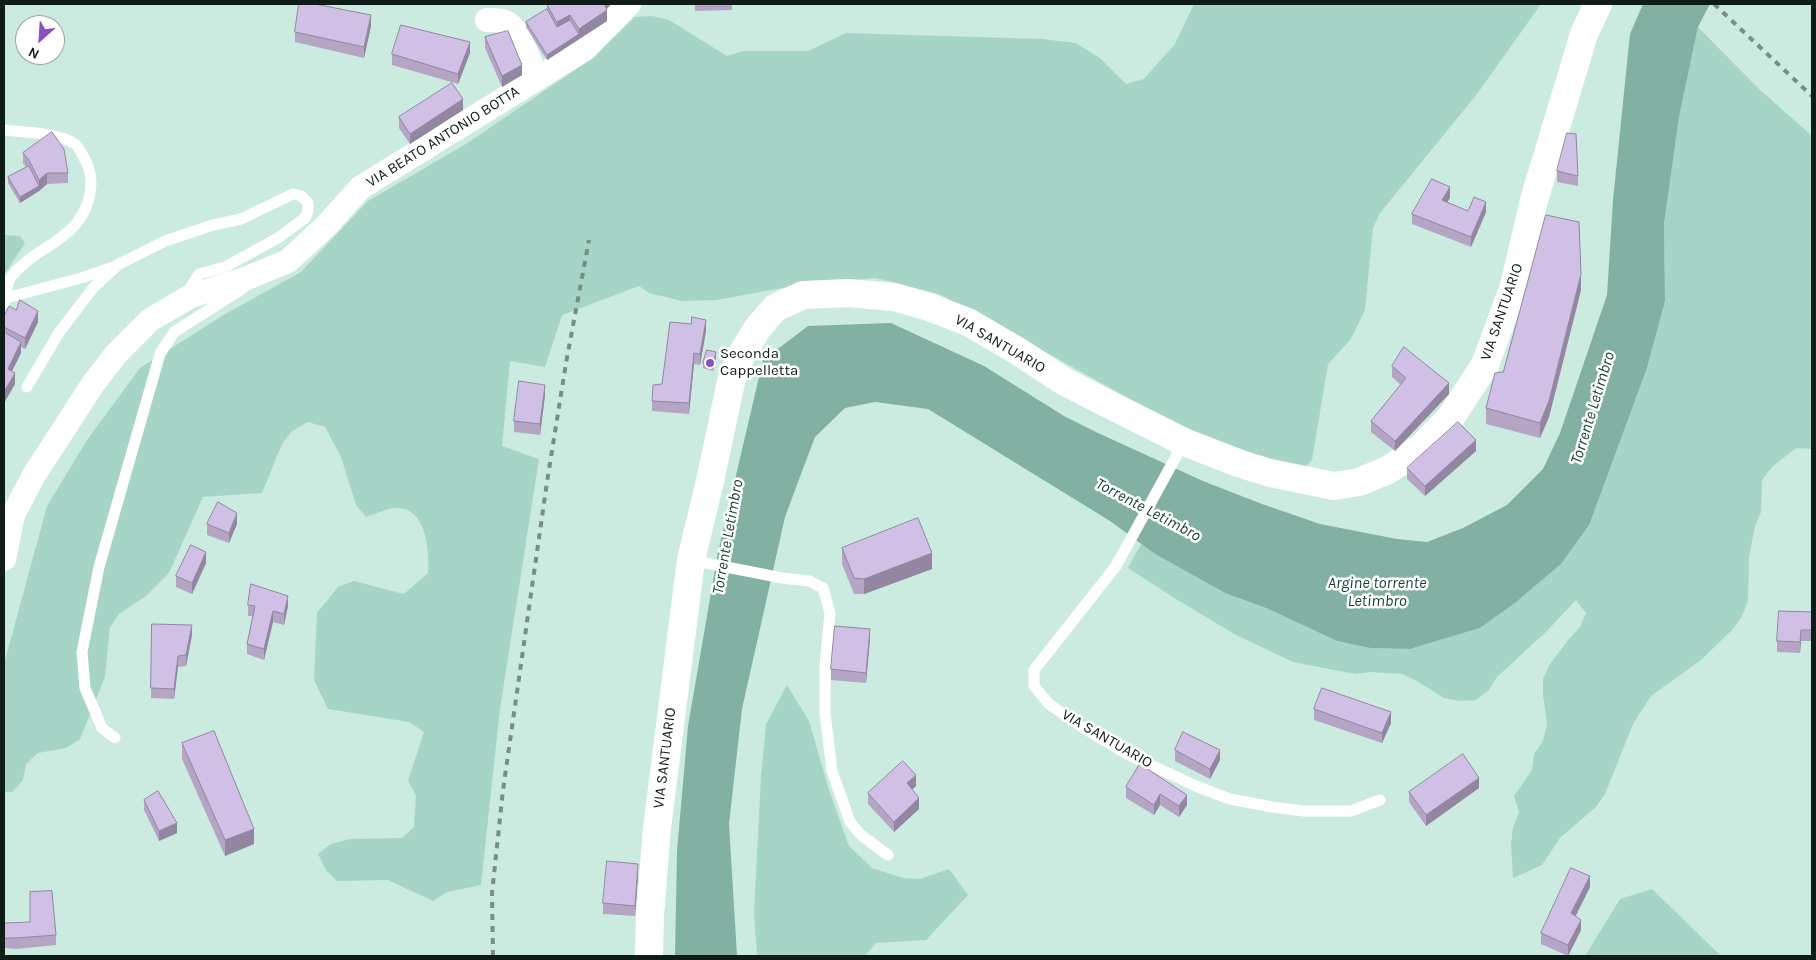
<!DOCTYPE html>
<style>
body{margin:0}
#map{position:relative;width:1816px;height:960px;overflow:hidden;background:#cbebe1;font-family:Karla,sans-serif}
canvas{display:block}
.frame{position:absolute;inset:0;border:5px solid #101c18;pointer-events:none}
.north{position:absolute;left:15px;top:15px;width:50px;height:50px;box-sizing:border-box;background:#fff;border:1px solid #9fa4a3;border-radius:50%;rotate:206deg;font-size:14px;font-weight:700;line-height:20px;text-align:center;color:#101c18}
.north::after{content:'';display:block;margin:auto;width:18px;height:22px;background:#8d4ec3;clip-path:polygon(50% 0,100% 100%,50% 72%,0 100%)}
</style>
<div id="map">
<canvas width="1816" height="960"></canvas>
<div class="frame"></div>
<div class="north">N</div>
</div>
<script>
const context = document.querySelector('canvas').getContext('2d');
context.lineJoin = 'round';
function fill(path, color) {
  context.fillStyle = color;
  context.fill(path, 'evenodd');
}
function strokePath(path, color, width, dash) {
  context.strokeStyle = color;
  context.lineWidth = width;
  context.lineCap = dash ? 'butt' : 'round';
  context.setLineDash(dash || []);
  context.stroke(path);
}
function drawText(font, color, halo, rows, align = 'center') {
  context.font = font + ' Karla,sans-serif';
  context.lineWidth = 5;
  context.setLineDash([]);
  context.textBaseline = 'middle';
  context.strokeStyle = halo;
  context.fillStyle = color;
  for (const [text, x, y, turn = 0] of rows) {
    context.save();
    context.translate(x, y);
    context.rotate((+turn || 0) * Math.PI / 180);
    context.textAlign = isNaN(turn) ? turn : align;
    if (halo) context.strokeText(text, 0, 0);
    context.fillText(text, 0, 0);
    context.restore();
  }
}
const green = new Path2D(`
 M1194,4H1541L1477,94L1380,213L1373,228L1365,310L1351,339L1328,364L1312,460L1305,467L1286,464L1212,440L1151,411L1042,350L939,294L876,278L804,284L716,300L682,301L649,293L639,286L562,315L545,367L510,361L502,446L539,459L500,709L481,885L447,892L433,901L388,880L337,881L326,870L318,854L331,844L350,839L402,838L414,827L416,795L408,781L424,732L409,722L328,709L314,680L317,613L338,587L354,581L404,594L428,573C430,552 426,506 396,508C387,508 376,514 366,517L356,505L341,457L325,427L308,422L292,431L282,444L262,493L203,497L169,573L146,596L119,614L110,627L105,677L80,739L66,748L38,753L26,764L23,780L12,792H4V664L47,506L87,440L140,368L222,316L301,272L368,201L466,144L591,59L635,17L652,16L669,20L727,56L743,51H808L846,33L1042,39L1076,43L1101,59L1126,84L1144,79L1175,44Z
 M1698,27L1758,88L1812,136V449L1796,448L1772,467L1762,480L1761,512L1755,526L1749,557L1748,601L1742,616L1733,629L1701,660L1651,696L1633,724L1605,794L1596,807L1560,838L1542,865L1513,878L1511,844L1513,828L1519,812L1514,796L1532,770L1534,754L1543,741L1547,724L1543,695V679L1550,664L1569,639L1580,627L1586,613L1576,600L1547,631L1497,677L1489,690L1476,700L1460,701L1444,698L1417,681L1402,674L1370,672L1355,674L1293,662L1236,635L1176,599L1128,568L1141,544L1155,554L1225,593L1266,608L1337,641L1370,648L1410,649L1480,628L1515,603L1561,564L1619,443L1647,368L1665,301L1664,224L1679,117Z
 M4,235L20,236L25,243L4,275Z
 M787,685L809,721L829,790L849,846L872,868L903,878L920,879L949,869L968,895L926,940L876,943L865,956H757L754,913L761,777L766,724Z
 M1652,889L1721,956H1585L1620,899Z`);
const water = new Path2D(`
 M1643,4H1710L1698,27L1679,117L1664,224L1665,301L1647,368L1589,525L1561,564L1515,603L1480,628L1410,649L1370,648L1337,641L1266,608L1225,593L1155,554L1110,521L928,409L875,402L845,408L815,437L785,517L742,709L729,824L737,956H675L677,851L688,726L718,552L763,360L808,326L891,323L984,366L1064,416L1098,433L1203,481L1262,504L1320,524L1397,539L1427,542L1463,528L1507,505L1543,469L1560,433L1607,295L1613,200L1630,34Z`);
const lane = new Path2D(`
 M4,130C23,132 59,133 75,144C78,146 81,152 83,156C99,181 89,214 68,232C50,248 26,257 11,277C6,284 7,295 4,303
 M6,298L81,278L113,267
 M27,387L58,334L93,288L119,264L165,241L213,225L241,219L293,194L301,196L308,203V211L305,218L278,238L225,267L199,274L191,287V296
 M1184,442L1116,566L1034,670V686L1049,704L1082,727L1127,754L1198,787L1230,799L1272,807L1304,811H1351L1380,800
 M691,560L782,578L809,581L823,588L830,613L825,667V713L832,771L850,822L861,835L888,855
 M115,738L102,728L85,688L82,652L99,567L160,354L174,332L242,289`);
const street = new Path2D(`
 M487,20C495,20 504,20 510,25C519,31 532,67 537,78
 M4,559L13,515L34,475L93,384L116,354L150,320L191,296L245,279L288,261L326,226L360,188L585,49L629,4`);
const secondary = new Path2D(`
 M649,956L650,916L657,828L691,560L710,481L731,382L742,354L757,329L775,308L803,295L848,293L894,297L929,307L968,322L1016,350L1065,382L1184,442L1241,464L1270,473L1334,486L1359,482L1388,470L1421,448L1451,417L1485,365L1514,286L1534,200L1584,34L1598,4`);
const rail = new Path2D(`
 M1714,4L1812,96
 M493,956L492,893L503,790L547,482L566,363L589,240`);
const wall = new Path2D(`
 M547,4H611L606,9L607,21L547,60L526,27V22L547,9Z
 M695,4H732V10L695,11Z
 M371,26L364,58L295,42V32Z
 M485,37L522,75L502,87L485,48Z
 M470,53L458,84L392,65V54Z
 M463,110L410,144L399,128V117Z
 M23,153L68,173V183L47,184L39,191L20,203L8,183V177L26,167L23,163Z
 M1557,171L1578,176V186L1557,182Z
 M1450,198L1447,202L1468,211L1486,212L1471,247L1412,224V214Z
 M1581,290L1549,417L1540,438L1486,424V408L1503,372Z
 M4,316L38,322L25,349L21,347V353L12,371L15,384L4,403Z
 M691,324L706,331L700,365L694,364L689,414L652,411V401L662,384Z
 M716,357L713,371L703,368V363Z
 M1392,366L1449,394L1395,451L1371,432V421L1401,385L1392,377Z
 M545,395L540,435L514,432V421Z
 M1476,451L1425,496L1407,479V468Z
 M207,524H237L229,543L207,535Z
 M842,548L932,569L864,594H854L842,564Z
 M206,563L192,594L176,587V576Z
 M248,605L288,606L284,625L273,622L264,660L247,654V644L253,616H248Z
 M1812,612V641H1801L1800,653L1777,652V641Z
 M152,624L192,635L186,666L178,667L174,699L151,698Z
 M870,639L866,683L831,680V669Z
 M1314,709L1391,723L1382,743L1314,720Z
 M182,743L254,844L225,856L182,759Z
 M1175,750L1220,760L1210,779L1175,761Z
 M1140,764L1187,805L1179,817L1160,805L1154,815L1126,798V787Z
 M916,786L912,790L919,809L894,832L868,804V793Z
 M1479,788L1426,826L1409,802V792Z
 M144,800L177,833L159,841L144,810Z
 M638,875L635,916L603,914V903Z
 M1590,887L1576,916L1581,930L1568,956L1541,944V933Z
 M4,923L56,935V945L16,949L4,948Z`);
const shadedWall = new Path2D(`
 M603,4H611L603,13Z
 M607,10V21L547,60V55L579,34V29Z
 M371,15V26L364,58V47Z
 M570,15V26L557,32V22Z
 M470,42V53L458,84V74Z
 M522,65V75L502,87V76Z
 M463,99V110L410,144V134Z
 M47,173V184L39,191L20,203V197L39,186V180Z
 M1450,187V198L1442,211V200Z
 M1486,202V212L1471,247V237Z
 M1581,274V290L1549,417L1540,438V423Z
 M38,311V322L25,349V338Z
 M706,320V331L700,365V354Z
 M21,342V353L8,379V369Z
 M716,352V357L713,371V365Z
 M694,353V364L689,414V403Z
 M15,373V384L4,403V392Z
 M1449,383V394L1395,451V441Z
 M545,385V395L540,435V424Z
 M1476,440V451L1425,496V486Z
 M237,513V524L229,543V533Z
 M206,552V563L192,594V583Z
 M932,553V569L864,594V579Z
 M288,596V606L284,625V614Z
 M273,611V622L264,660V649Z
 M192,625V635L186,666V655Z
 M870,629V639L866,683V673Z
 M1801,630V641L1800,653V642Z
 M178,656V667L174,699V689Z
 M1391,712V723L1382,743V733Z
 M1220,750V760L1210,779V769Z
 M916,775V786L907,794V783Z
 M1479,778V788L1426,826V815Z
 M1160,794V805L1154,815V805Z
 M1187,795V805L1179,817V806Z
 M919,798V809L894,832V822Z
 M177,823V833L159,841V831Z
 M254,829V844L225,856V840Z
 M638,864V875L635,916V906Z
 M1590,876V887L1571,924V913Z
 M1581,920V930L1568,956V945Z`);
const building = new Path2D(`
 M299,4H315L371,15L364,47L295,32Z
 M547,4H604L607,10L579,29L570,15L557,22Z
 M547,9L557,27L570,20L579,34L547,55L526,22Z
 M401,25L470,42L458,74L392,54Z
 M508,31L522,65L502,76L485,37Z
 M452,83L463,99L410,134L399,117Z
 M52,132L64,149L68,173H47L39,180L29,160L23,153Z
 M1567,133L1576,134L1578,176L1557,171Z
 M29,166L39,186L20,197L8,177Z
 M1432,179L1450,187L1442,200L1468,211L1474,197L1486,202L1471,237L1412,214Z
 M1546,215L1579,222L1581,274L1549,401L1540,423L1486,408L1495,373L1503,372Z
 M20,300L38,311L25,338L4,327V316L9,306L16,310Z
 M692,317L706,320L700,354L694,353L689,403L652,401L653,385L662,384L670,322L691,324Z
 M4,332L21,342L8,369L15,373L4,392Z
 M1404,347L1449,383L1395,441L1371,421L1406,378L1392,366Z
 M707,350L716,352L713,365L703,363Z
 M519,381L545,385L540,424L514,421Z
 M1458,422L1476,440L1425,486L1407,468Z
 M218,502L237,513L229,533L207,524Z
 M918,518L932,553L864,579L854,578L842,548Z
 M191,545L206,552L192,583L176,576Z
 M251,584L288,596L284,614L273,611L264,649L247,644L255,606L248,605Z
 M1779,611L1812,612V630H1801L1800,642L1777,641Z
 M152,624L192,625L186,655L178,656L174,689L151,688Z
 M835,626L870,629L866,673L831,669Z
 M1322,688L1391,712L1382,733L1314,709Z
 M214,731L254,829L225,840L182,743Z
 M1183,732L1220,750L1210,769L1175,750Z
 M1463,754L1479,778L1426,815L1409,792Z
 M903,761L916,775L907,783L919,798L894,822L868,793Z
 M1140,764L1187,795L1179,806L1160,794L1154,805L1126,787Z
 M158,791L177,823L159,831L144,800Z
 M607,861L638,864L635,906L603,903Z
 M1571,868L1590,876L1571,913L1581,920L1568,945L1541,933Z
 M52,891L56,935L16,938H4V923L30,922V892Z`);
const markers = [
 [710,363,5,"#8d4ec3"]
];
const streetNames = [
 ["VIA BEATO ANTONIO BOTTA",443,137,-32],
 ["VIA SANTUARIO",1502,312,-71],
 ["VIA SANTUARIO",1000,344,30],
 ["VIA SANTUARIO",1107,739,30],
 ["VIA SANTUARIO",665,758,-83]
];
const poiNames = [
 ["Seconda",720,354],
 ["Cappelletta",720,371]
];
const waterNames = [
 ["Torrente Letimbro",1593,408,-73],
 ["Torrente Letimbro",1148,510,28],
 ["Torrente Letimbro",728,537,-80],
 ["Argine torrente",1377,583],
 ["Letimbro",1377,601]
];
fill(green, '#a6d4c7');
fill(water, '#82b1a4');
strokePath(lane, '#fff', 11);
strokePath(street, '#fff', 24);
strokePath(secondary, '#fff', 28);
strokePath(rail, '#778d86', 4, [6, 6]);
fill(wall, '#b4a5c5');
fill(shadedWall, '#9286a0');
fill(building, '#d1c0e5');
strokePath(building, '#9286a0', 1);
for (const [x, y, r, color] of markers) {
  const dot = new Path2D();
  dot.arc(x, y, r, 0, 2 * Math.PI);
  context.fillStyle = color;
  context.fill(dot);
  strokePath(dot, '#fff', 2);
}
drawText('15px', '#101c18', '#fff', streetNames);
drawText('15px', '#101c18', '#fff', poiNames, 'left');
drawText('italic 16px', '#113c32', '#fff', waterNames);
</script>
